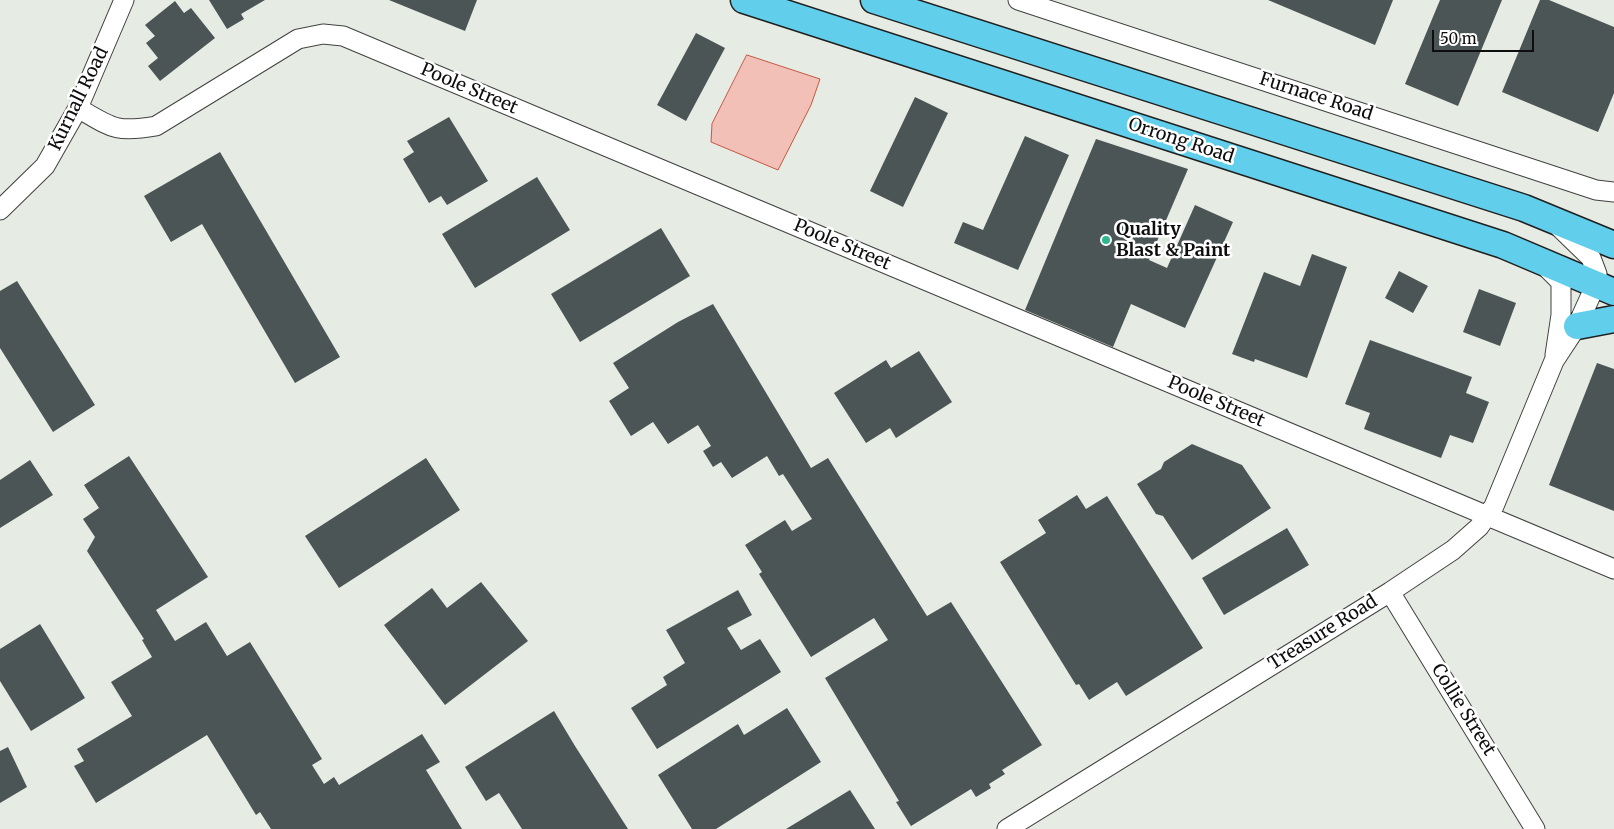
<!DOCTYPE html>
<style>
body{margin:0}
#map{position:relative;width:1614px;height:829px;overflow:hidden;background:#f1f6fe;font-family:Merriweather,serif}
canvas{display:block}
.scale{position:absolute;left:1432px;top:30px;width:102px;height:22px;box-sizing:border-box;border:2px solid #0e0e0e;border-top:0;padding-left:6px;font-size:15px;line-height:18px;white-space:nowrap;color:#0e0e0e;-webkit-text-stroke:4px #fff;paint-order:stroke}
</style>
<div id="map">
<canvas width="1614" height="829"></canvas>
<div class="scale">50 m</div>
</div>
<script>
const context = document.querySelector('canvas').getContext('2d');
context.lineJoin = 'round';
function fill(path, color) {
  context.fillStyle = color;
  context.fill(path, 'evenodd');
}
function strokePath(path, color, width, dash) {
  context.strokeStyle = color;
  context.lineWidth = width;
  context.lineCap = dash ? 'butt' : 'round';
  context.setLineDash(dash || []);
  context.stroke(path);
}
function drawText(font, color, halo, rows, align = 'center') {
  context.font = font + ' Merriweather,serif';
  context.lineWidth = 5;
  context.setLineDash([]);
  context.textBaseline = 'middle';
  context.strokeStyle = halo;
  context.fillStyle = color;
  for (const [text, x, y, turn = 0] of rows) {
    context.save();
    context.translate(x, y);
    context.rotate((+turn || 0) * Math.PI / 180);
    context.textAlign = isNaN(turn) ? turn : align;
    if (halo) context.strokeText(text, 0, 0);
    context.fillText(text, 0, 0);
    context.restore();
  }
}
const industrial = new Path2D(`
 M0,0H1614V829H0Z`);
const water = new Path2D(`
 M747,55L820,79L811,105L778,170L711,142L712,124Z`);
const building = new Path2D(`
 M209,0H265L241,14L244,19L227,29Z
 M389,0H477L465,31Z
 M1268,0H1393L1375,45Z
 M1440,0H1502L1458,106L1405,84Z
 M1540,0H1549L1614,27V93L1598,132L1502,92Z
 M175,1L184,13L191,8L215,38L160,81L148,66L158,58L146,43L155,36L145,25Z
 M696,33L725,48L686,121L657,105Z
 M915,97L948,113L903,207L870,191Z
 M449,117L488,181L447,205L441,196L429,203L403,159L414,152L407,141Z
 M1025,136L1069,155L1018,270L954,243L963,222L983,230Z
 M1096,139L1188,169L1149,260L1167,268L1195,205L1233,222L1185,328L1131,304L1113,347L1025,310Z
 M220,152L340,357L295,383L202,224L171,242L144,196Z
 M537,177L570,230L475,288L442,234Z
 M661,228L690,276L580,342L551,294Z
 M1312,254L1347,267L1307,378L1255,359L1254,362L1232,354L1264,272L1300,286Z
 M1399,271L1428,286L1413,313L1385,298Z
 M17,281L95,405L53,432L0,348V291Z
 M1479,289L1516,303L1500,346L1463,332Z
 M713,304L811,468L828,458L927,616L951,602L1042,745L1002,770L1005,774L989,784L991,788L976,797L971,789L911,826L896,802L899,801L825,678L888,640L874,618L811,657L759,574L762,572L745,545L785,520L792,531L812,519L783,474L779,476L767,456L732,478L721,462L713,467L703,451L711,446L698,425L668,444L653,422L631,436L609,401L629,388L613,363L678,322Z
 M1370,340L1472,377L1466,393L1489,402L1473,443L1450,435L1441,458L1364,429L1370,413L1345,404Z
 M919,351L952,402L896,438L890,428L866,443L834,393L886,360L891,368Z
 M1597,363L1614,369V511L1549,485Z
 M1192,444L1242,465L1271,508L1192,560L1163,516L1156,514L1137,484L1161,469L1164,462Z
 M129,456L208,577L156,610L175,641L206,622L227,656L250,642L322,759L312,765L324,784L334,777L339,785L422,734L440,762L426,770L462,829H271L260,812L256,815L207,735L96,803L74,766L84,761L77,749L132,716L111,682L152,657L142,640L144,639L87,551L95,537L83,519L99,508L84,485Z
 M426,458L460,510L339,588L305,536Z
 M30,460L53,495L0,528V480Z
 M1077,495L1086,509L1107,496L1203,648L1126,696L1117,682L1089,700L1079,684L1076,685L1000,562L1046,533L1038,520Z
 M1287,528L1309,565L1224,615L1202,578Z
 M481,582L528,641L445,705L384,625L432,588L447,608Z
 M738,590L752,615L727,628L741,650L760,639L781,672L657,749L631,708L667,685L663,677L685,663L666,630Z
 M40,624L85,698L31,731L0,681V649Z
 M787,708L821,762L716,829H692L658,775L738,724L744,735Z
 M554,711L575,746L628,829H522L499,793L486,801L465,767Z
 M8,747L27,787L0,803V751Z
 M850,790L875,829H786Z`);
const minor = new Path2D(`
 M1018,0L1596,190L1614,192
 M78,108C112,128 116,133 156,126L298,39L323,34L343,36L1614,569
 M0,210L45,166L78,108L124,0
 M1544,265L1561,282V315L1555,355
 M1390,592L1535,829
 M1007,829L1390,592L1453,550L1479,527L1494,506L1554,361L1577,326L1596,284L1597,274L1591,258L1559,227`);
const highway = new Path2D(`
 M744,0L1503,245L1614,292
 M874,0L1524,208L1614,245
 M1577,326L1614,319`);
const markers = [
 [1106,240,5,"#2eb68f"]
];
const streetNames = [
 ["Poole Street",469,89,23],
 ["Furnace Road",1316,97,18],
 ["Kurnall Road",79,99,-64],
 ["Orrong Road",1181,141,18],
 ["Poole Street",842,245,23],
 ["Poole Street",1216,402,23],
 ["Treasure Road",1323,633,-32],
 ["Collie Street",1463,710,58]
];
const poiNames = [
 ["Quality",1116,230],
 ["Blast & Paint",1116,251]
];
fill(industrial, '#e6ece3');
fill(water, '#f3c0b8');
strokePath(water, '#c55843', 1);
fill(building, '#4b5556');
strokePath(minor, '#414141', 21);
strokePath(highway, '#1f1f1f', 29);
strokePath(minor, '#fff', 19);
strokePath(highway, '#61ceeb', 26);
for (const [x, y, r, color] of markers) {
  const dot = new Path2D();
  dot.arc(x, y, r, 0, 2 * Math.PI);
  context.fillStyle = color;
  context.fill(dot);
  strokePath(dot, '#fff', 2);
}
drawText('18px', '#0e0e0e', '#fff', streetNames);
drawText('bold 18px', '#0e0e0e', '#fff', poiNames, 'left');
</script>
